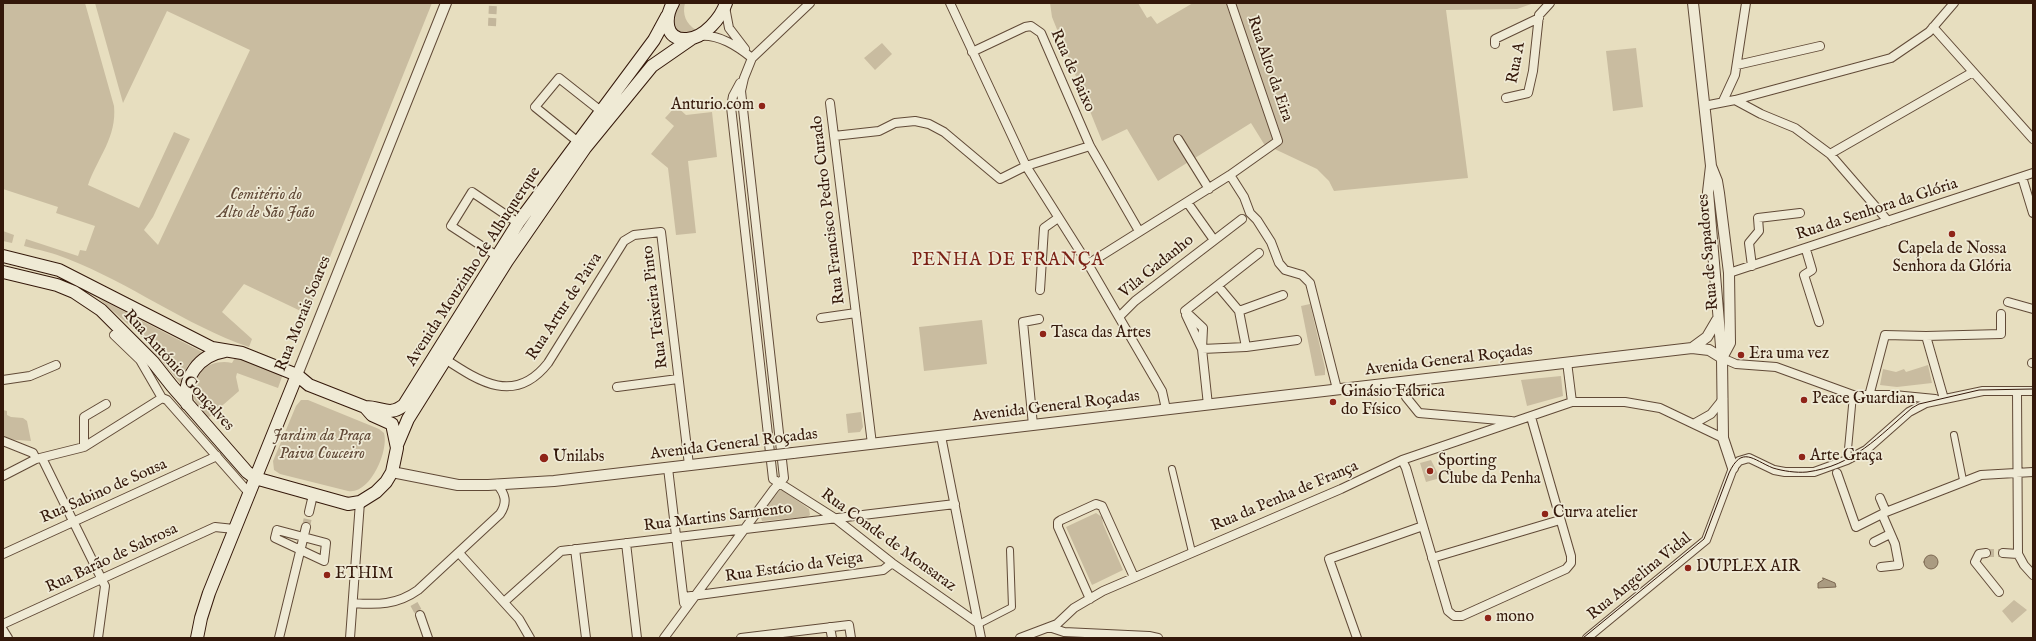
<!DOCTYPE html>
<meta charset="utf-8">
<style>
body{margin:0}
#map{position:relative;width:2036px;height:641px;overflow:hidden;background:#e7debf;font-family:"IM FELL English",serif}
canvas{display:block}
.frame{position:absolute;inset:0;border:4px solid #34180a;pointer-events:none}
</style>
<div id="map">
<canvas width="2036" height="641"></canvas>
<div class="frame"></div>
</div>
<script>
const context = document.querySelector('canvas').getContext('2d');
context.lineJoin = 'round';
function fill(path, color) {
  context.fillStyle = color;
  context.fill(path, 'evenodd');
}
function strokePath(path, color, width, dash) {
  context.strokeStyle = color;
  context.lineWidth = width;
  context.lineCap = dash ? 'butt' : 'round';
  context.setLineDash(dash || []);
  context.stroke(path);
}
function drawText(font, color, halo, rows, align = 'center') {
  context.font = font + ' "IM FELL English",serif';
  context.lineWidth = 3.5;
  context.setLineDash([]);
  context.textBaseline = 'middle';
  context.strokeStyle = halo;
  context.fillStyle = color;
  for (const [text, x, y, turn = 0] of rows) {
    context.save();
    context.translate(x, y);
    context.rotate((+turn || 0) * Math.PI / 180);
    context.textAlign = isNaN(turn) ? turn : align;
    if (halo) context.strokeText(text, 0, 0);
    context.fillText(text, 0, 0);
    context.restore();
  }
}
const green = new Path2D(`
 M3,3H85L114,106C117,137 98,157 88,185L139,208L174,132L190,139L153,217L144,230L158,245L250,50L167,11L123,103L95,3H432L307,314L244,284L222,312L252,339L249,347C185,325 130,283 68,259C54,253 39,250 24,246L26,239L78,256L80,250L86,251L95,226L56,213L58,207L3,189Z
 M679,3H685C682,14 686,24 696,30L685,35L675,32L672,18Z
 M1050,3H1138L1147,18L1151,16L1157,24L1193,3H1534L1517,9L1446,10L1468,178L1334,191L1329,181L1317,169L1264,144L1251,123L1158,181L1127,129L1102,141L1052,17Z
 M882,43L892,54L875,70L864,58Z
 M1636,48L1643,107L1613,111L1606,51Z
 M676,106L686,115L712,112L717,157L688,161L696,233L676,235L668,168L651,154L674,126L665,118Z
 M3,231L14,235L12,243L3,241Z
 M98,298L204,353L188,365L180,383L139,334Z
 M1310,304L1325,368V375L1315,376L1301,306Z
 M982,320L987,364L924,371L919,327Z
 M236,356L283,374L278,388L237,373L236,377L239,391L208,418C202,411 195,404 193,395C189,372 213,358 232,363Z
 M1928,365L1932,383L1897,387L1880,385L1883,369L1896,372L1904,369L1906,372Z
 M1561,376L1563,396L1527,406L1521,380Z
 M301,400H308L379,429L384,433C389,451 370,495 348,491L280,474L274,470L273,461L296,406Z
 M3,410L7,411V415L11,417L23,418L27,421L31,441L3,439Z
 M861,412L863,427L860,432L848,433L846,414Z
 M1431,460L1440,478L1426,482L1420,463Z
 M780,490L784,491L809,509L810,515L807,517L762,521L760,515Z
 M1096,513L1102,517L1103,524L1123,570L1092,585L1066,527Z
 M2014,600L2027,610L2012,623L2002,611Z`);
const water = new Path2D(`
 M1924 562a7 7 0 1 1 14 0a7 7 0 1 1-14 0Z
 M1823,578L1835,583L1836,587L1818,588V583L1823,580Z`);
const minorTunnel = new Path2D(`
 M492,26L493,3
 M306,527L309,512
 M1986,553H2003
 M414,604L420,615`);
const pedestrian = new Path2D(`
 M1404,382L1406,397
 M1954,435L1963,480
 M1847,460L1853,395
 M1172,469L1192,552
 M979,624L1012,607L1010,550`);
const minor = new Path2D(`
 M950,3L1026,166L1088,264L1162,391L1166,409
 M725,7L729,28L745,49
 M1933,27L2033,139
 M699,36C719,34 737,46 752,58
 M1495,44V39L1539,18
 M972,52L1025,27L1031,26L1041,33L1090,146L1139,231
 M1737,65L1820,46
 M740,83L733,96L731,107L773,479L836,519L892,563L979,624
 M1506,98L1528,93L1533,71L1539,15L1550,3
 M1735,100L1891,58L1929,32L1954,3
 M1723,101L1735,75L1746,3
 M830,103L872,444
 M1704,106L1735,100L1761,114L1795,128L1830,154L1888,221
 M834,136L879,131L895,123L915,121L929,124L944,132L1000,179L1026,166L1090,146
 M1178,139L1209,189
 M577,141L535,107L559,78L602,112
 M1830,154L1973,72
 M1230,175L1244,197L1250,213L1257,220L1271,242L1279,263L1285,270L1302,275L1310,283L1337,389
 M2022,177L2033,213
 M1187,202L1214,240
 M1807,253L1812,270L1804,275L1819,322
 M497,256L451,226L472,192L518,223
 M1088,264L1230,175L1278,141L1231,3
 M1752,266L1749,243L1759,231L1758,218L1800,213
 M1729,273L2033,173
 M1218,286L1239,311L1246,347
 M1040,290L1044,228L1058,218
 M2008,302L2033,309
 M1185,311L1203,328L1202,349L1246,347L1297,340
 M1185,311L1259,253
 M1239,311L1283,295
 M1186,315L1202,349L1208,405
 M1119,317L1135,301L1242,219
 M821,318L856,313
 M114,335L140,360L162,398L167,400L249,493
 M1926,336L1944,399
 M1722,358L1736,364L1776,367L1853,395H1894L1935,399
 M445,359C480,382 515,405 548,363L624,241L634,235L661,232L689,465
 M1567,362L1572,402
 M2032,363H2033
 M3,380L30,376L56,365
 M617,387L678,379
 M2017,391L2018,554L2024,565L2033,575
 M1869,396L1885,335L1926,336L2001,334V314
 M1406,397L1419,413L1511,421
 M1695,423L1711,414L1723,399
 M1033,425L1023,322L1039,319
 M941,436L981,638
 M3,441L33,453L36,459
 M84,447V417L106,404
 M42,458L105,586L98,638
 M1402,460L1406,468L1448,611L1454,616H1462L1566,569L1571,563V556L1531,417
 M668,468L684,603
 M1837,473L1856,527L1886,512L1880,498
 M3,476L36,459L84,447L162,398
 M309,512L313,495
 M1886,512L1981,475L2033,472
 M277,530L326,543L324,561L275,538Z
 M1874,542L1890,534
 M626,543L637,638
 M575,549L586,638
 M459,553L519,619L530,638
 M1986,553L1979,554L1975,562L1999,592
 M2003,553L2018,554
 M3,554L217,456
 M1432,558L1560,520
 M1881,567L1899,565L1895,544L1882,514
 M684,597L883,570L892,563
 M1090,599L1058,527V522L1061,520L1096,504L1102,506L1134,577
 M504,602L561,551L955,504
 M353,603C377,605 397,605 418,590L500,514C508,502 505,494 497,484
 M420,615L428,638
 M3,624L215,527L234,529
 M830,627L832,638
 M1049,627L1064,632L1149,636L1158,638
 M3,630L8,638
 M279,638L306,527
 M350,638L360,502
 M664,638L774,489L784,478L741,91L744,78L752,58L810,3
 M741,638L849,625L851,638
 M1020,638L1057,624L1074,608L1103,591L1341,489L1402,460L1572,402H1625L1660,408L1723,438
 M1357,638L1329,559L1423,526
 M1587,638L1706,540L1733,468L1739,461L1749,458L1774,470L1785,472H1814L1847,460L1866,450L1909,412L1926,403L1983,391H2033`);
const tertiary = new Path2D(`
 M1693,3L1711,166L1717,181L1719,193L1729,273L1730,343L1722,358
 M1711,166L1708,192L1722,358L1723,438L1733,468
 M1692,348L1707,337L1717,320
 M297,375L446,3
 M793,453L1692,348L1709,350L1722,358
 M392,472L458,485H488L554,481L759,457`);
const secondary = new Path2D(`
 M673,3C665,17 664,41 687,39C704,38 721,18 726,3
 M3,256L59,270L212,348L242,353L297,375L309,385L365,407L372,415L392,424L397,448L392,472L386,482L376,492L360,502L348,504L255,478L247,472L172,386L153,362L101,310L74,292L57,285L3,272
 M187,404C182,378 199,355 225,351
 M365,407C383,407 389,417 404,405L518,223L654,40L667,16
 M397,445L408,419L507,261L585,148L652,66L691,39
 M197,638L201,618L209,593L297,375`);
const tram = new Path2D(`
 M1583,638L1704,539L1729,473C1742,445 1753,460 1773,468C1783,471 1796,473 1807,472C1853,466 1879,436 1912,408L1919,404L1979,390L2033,389`);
const tertiaryBridge = new Path2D(`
 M759,457L793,453`);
const markers = [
 [762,106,4,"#8f2418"],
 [1952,234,4,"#8f2418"],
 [1043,334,4,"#8f2418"],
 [1741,355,4,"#8f2418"],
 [1804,400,4,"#8f2418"],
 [1333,402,4,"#8f2418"],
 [1802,457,4,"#8f2418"],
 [544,458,5,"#8f2418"],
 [1430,471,4,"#8f2418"],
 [1545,514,4,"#8f2418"],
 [1688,568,4,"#8f2418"],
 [327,575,4,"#8f2418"],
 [1488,618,4,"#8f2418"]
];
const streetNames = [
 ["Rua A",1517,63,-79],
 ["Rua Alto da Eira",1269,69,71],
 ["Rua de Baixo",1072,71,66],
 ["Rua Francisco Pedro Curado",829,210,-97],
 ["Rua da Senhora da Glória",1877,210,-18],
 ["Rua de Sapadores",1709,252,-95],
 ["Avenida Mouzinho de Albuquerque",474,267,-57],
 ["Vila Gadanho",1157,267,-39],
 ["Rua Artur de Paiva",565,307,-57],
 ["Rua Teixeira Pinto",656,307,-97],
 ["Rua Morais Soares",304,314,-68],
 ["Avenida General Roçadas",1449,361,-7],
 ["Rua António Gonçalves",178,371,48],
 ["Avenida General Roçadas",1056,407,-7],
 ["Avenida General Roçadas",734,445,-7],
 ["Rua Sabino de Sousa",104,492,-24],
 ["Rua da Penha de França",1285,497,-23],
 ["Rua Martins Sarmento",718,518,-7],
 ["Rua Conde de Monsaraz",888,541,36],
 ["Rua Barão de Sabrosa",112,559,-25],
 ["Rua Estácio da Veiga",794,568,-8],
 ["Rua Angelina Vidal",1640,577,-39]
];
const poiNames = [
 ["Anturio.com",754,106,"right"],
 ["Capela de Nossa",1952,250,"center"],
 ["Senhora da Glória",1952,268,"center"],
 ["Tasca das Artes",1051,334],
 ["Era uma vez",1749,355],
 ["Ginásio Fábrica",1341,393],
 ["do Físico",1341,411],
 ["Peace Guardian",1812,400],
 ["Arte Graça",1810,457],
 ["Unilabs",553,458],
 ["Sporting",1438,462],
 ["Clube da Penha",1438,480],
 ["Curva atelier",1553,514],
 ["DUPLEX AIR",1696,568],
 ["ETHIM",335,575],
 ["mono",1496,618]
];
const parkNames = [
 ["Cemitério do",266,196],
 ["Alto de São João",266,214],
 ["Jardim da Praça",322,437],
 ["Paiva Couceiro",322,455]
];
const quarterNames = [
 ["PENHA DE FRANÇA",1008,261]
];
fill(green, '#c9bca0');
fill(water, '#aa9b81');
strokePath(water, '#7b6751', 1);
strokePath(minorTunnel, '#c3b69b', 8, [8, 4]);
strokePath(pedestrian, '#614a37', 8);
strokePath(minor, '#614a37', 10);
strokePath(tertiary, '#614a37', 12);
strokePath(secondary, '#34180a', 14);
strokePath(pedestrian, '#efead5', 6);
strokePath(minor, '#efead5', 8);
strokePath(tertiary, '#efead5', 10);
strokePath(secondary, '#efead5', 12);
strokePath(tram, '#34180a', 1);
strokePath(tertiaryBridge, '#614a37', 12, []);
strokePath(tertiaryBridge, '#efead5', 10);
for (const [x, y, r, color] of markers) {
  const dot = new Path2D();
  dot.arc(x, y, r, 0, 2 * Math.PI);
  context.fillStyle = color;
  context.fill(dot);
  strokePath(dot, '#efead5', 1.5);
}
drawText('16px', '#34180a', '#efead5', streetNames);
drawText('16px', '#34180a', '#efead5', poiNames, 'left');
drawText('italic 16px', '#614937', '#efead5', parkNames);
context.letterSpacing = '1px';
drawText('18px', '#7a1f14', '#efead5', quarterNames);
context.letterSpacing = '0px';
</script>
